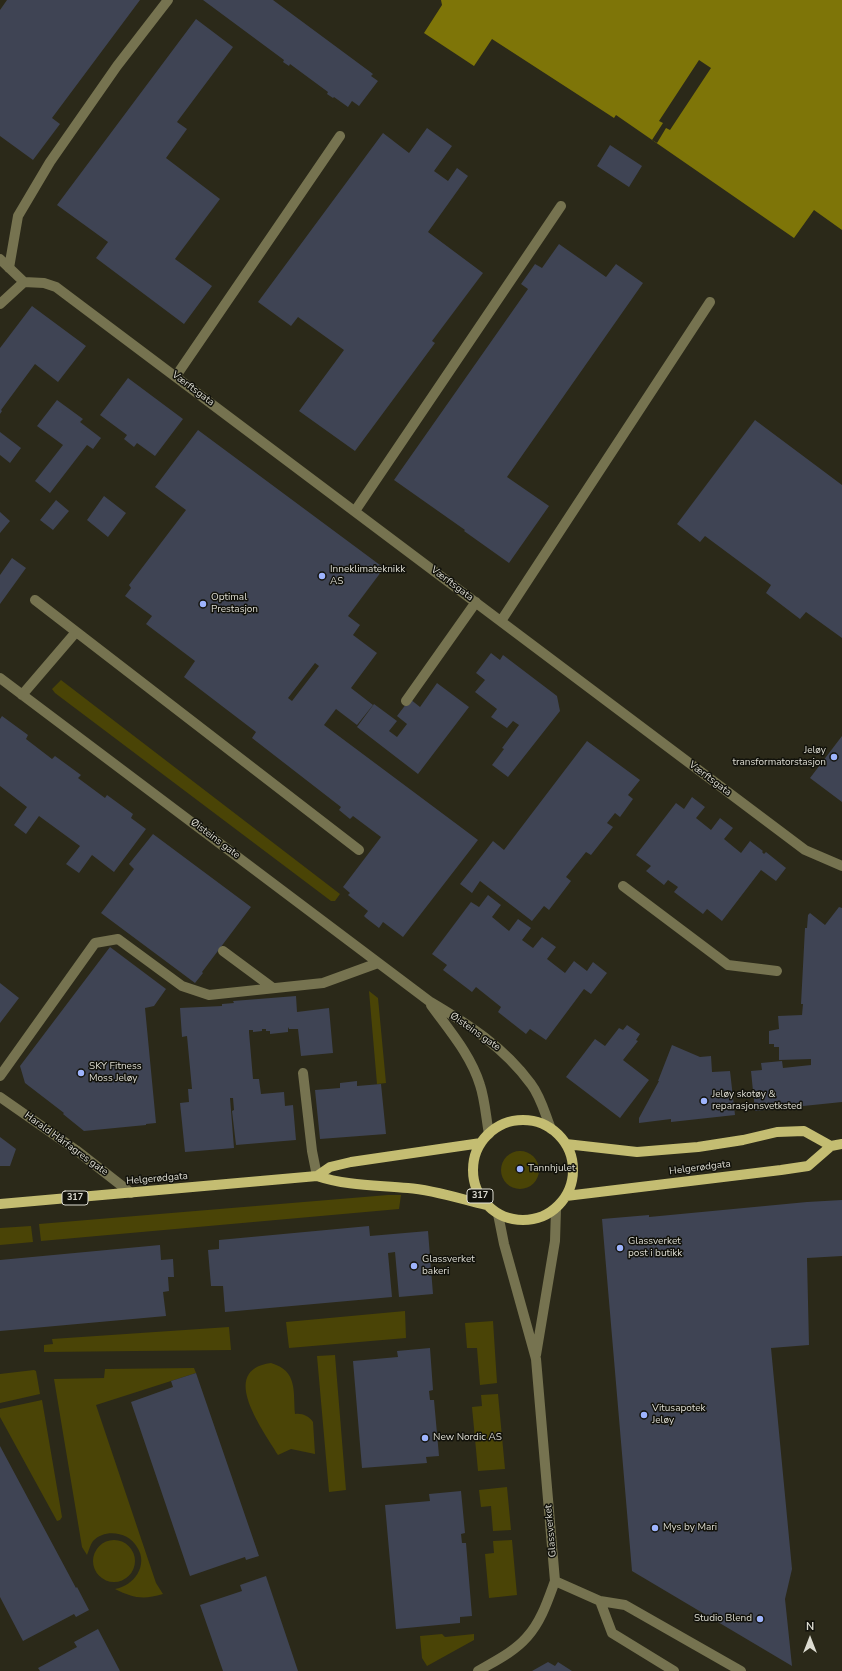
<!DOCTYPE html>
<meta charset="utf-8">
<style>
body{margin:0}
#map{position:relative;width:842px;height:1671px;overflow:hidden;background:#2b2919;font-family:"Nunito Sans",sans-serif}
canvas{display:block}
.north{position:absolute;left:790px;top:1619px;width:40px;height:40px;-webkit-text-stroke:3px #12120b;paint-order:stroke;rotate:0deg;font-size:11px;font-weight:700;line-height:16px;text-align:center;color:#dddcd2}
.north::after{content:'';display:block;margin:auto;width:14px;height:18px;background:#dddcd2;clip-path:polygon(50% 0,100% 100%,50% 72%,0 100%)}
</style>
<div id="map">
<canvas width="842" height="1671"></canvas>
<div class="north">N</div>
</div>
<script>
const context = document.querySelector('canvas').getContext('2d');
context.lineJoin = 'round';
function fill(path, color) {
  context.fillStyle = color;
  context.fill(path, 'evenodd');
}
function strokePath(path, color, width, dash) {
  context.strokeStyle = color;
  context.lineWidth = width;
  context.lineCap = dash ? 'butt' : 'round';
  context.setLineDash(dash || []);
  context.stroke(path);
}
function drawText(font, color, halo, rows, align = 'center') {
  context.font = font + ' "Nunito Sans",sans-serif';
  context.lineWidth = 3;
  context.setLineDash([]);
  context.textBaseline = 'middle';
  context.strokeStyle = halo;
  context.fillStyle = color;
  for (const [text, x, y, turn = 0] of rows) {
    context.save();
    context.translate(x, y);
    context.rotate((+turn || 0) * Math.PI / 180);
    context.textAlign = isNaN(turn) ? turn : align;
    if (halo) context.strokeText(text, 0, 0);
    context.fillText(text, 0, 0);
    context.restore();
  }
}
const green = new Path2D(`
 M61,680L340,894L335,901H331L55,693L52,689Z
 M369,991L378,998L386,1083L377,1084Z
 M501 1170a19 19 0 1 1 38 0a19 19 0 1 1-38 0Z
 M388,1195H401L399,1209L41,1241L39,1224Z
 M31,1226L33,1242L0,1245V1228Z
 M405,1311L406,1338L289,1348L286,1322Z
 M493,1321L497,1383L480,1385L477,1348H467L465,1323Z
 M229,1327L231,1350L44,1352V1345L53,1344L52,1339Z
 M335,1355L346,1490L329,1492L317,1356Z
 M271,1363C298,1371 293,1391 295,1414C302,1413 309,1416 313,1422L315,1454L291,1449L278,1455C264,1431 217,1370 271,1363Z
 M194,1368L196,1373L96,1405L156,1583L163,1594C143,1600 133,1598 115,1589C134,1586 149,1565 137,1547C129,1532 105,1528 93,1541C90,1545 89,1550 87,1555L82,1547L54,1379L104,1378L105,1369Z
 M34,1370L36,1371L40,1394L0,1403V1374Z
 M498,1394L505,1469L478,1471L472,1407L482,1406L481,1395Z
 M42,1400L62,1517L60,1520L57,1521L0,1417V1409Z
 M507,1487L511,1530L493,1531L491,1506L481,1507L479,1490Z
 M93 1561a21 21 0 1 1 42 0a21 21 0 1 1-42 0Z
 M512,1540L517,1595L489,1598L485,1554L494,1553L493,1541Z
 M442,1634L445,1637L474,1634V1640L427,1666L422,1658L420,1636Z`);
const water = new Path2D(`
 M441,0H842V230L814,210L794,238L616,115L614,118L492,39L474,66L424,33L442,5Z`);
const pier = new Path2D(`
 M699,60L711,68L670,130L666,128L657,143L652,140L663,123L659,121Z`);
const building = new Path2D(`
 M7,0H140L52,118L60,124L33,160L0,136V10Z
 M203,0H273L373,74L371,76L378,81L359,106L352,101L348,107L334,97L333,98L327,94L328,92L290,64L289,66L283,62L284,60Z
 M196,19L233,47L177,122L187,129L166,158L220,199L175,259L212,286L184,324L96,258L108,242L57,205Z
 M427,128L452,146L434,171L448,181L457,168L468,176L428,232L483,273L432,341L435,343L355,451L299,411L344,350L298,317L291,326L258,302L383,133L409,153Z
 M610,145L642,166L629,187L597,166Z
 M559,244L606,277L616,264L643,283L507,477L549,506L509,563L464,531L465,530L394,480L528,289L521,284L535,264L542,268Z
 M32,306L86,346L58,382L35,364L1,410L2,411L0,414V348Z
 M128,378L183,419L155,456L137,443L134,447L124,439L127,435L100,415Z
 M57,400L83,419L80,422L101,438L93,449L87,445L50,493L35,481L63,445L37,426Z
 M755,420L842,485V638L806,612L800,619L766,593L771,585L705,536L700,542L677,524Z
 M198,430L384,568L348,616L360,625L353,635L377,653L351,688L373,705L357,725L336,709L324,725L478,840L403,937L383,922L379,928L366,918L364,916L368,911L348,895L350,893L343,887L381,837L353,816L350,819L339,810L341,807L252,738L256,732L184,677L195,661L146,624L152,616L125,596L131,588L129,585L186,510L155,487ZM315,663L319,666L292,701L288,698Z
 M0,432L21,448L10,463L0,455Z
 M104,496L126,513L108,537L87,520Z
 M56,500L69,511L53,530L40,520Z
 M0,512L10,521L0,533Z
 M12,558L26,568L0,604V575Z
 M491,653L500,660L503,655L557,696L560,711L508,777L492,765L504,749L502,748L519,725L513,721L507,728L491,717L497,709L475,692L485,680L476,673Z
 M437,683L469,707L418,774L357,727L374,704L397,721L389,731L397,737L407,724L397,716L410,699L420,707Z
 M2,716L28,735L26,739L52,759L55,756L81,775L78,778L105,798L107,795L133,814L131,818L146,829L114,872L92,855L79,873L66,864L80,846L39,816L26,834L14,825L27,807L0,786V719Z
 M842,736V802L810,778Z
 M587,741L640,780L628,795L633,799L620,817L615,813L607,823L613,827L591,855L586,852L566,877L571,881L549,910L544,906L532,921L480,881L472,893L460,884L493,841L504,850Z
 M692,797L705,807L696,818L711,830L720,818L733,828L724,839L741,853L750,841L763,851L762,852L764,854L766,852L786,868L776,881L761,870L722,921L707,909L703,914L674,892L678,887L668,880L664,885L646,871L651,866L636,855L676,803L684,809Z
 M153,834L251,907L202,972L203,973L195,983L101,913L134,869L129,864Z
 M488,895L501,905L492,917L509,931L518,919L531,928L522,940L533,948L542,937L556,947L547,959L565,973L574,961L587,971L593,962L607,973L591,994L584,989L546,1040L530,1029L526,1034L498,1012L501,1007L476,987L472,992L443,970L447,965L432,954L471,902L479,907Z
 M839,907L842,908V1102L755,1111L751,1071L762,1070L761,1063L782,1061L783,1068L811,1065V1059L779,1060V1047H774V1044H769V1031L779,1029L778,1016L802,1015L803,1004H801L805,928H807L808,915L810,913L825,925Z
 M110,947L166,989L154,1006L145,1008L156,1123L146,1124V1125L84,1131L63,1114L64,1113L25,1083L20,1066Z
 M0,983L19,998L0,1023Z
 M296,996L297,1012L329,1008L333,1053L301,1056L298,1029H289L288,1027V1032L270,1034V1031H266V1029H262V1031L253,1032V1030H249V1032L253,1079H259L261,1094L284,1092L285,1106L293,1105L296,1140L236,1145L232,1111L234,1110L233,1098H230L234,1148L185,1152L180,1103L189,1102L188,1089H192L187,1036L182,1037L180,1008L222,1006V1004L234,1003L233,1001Z
 M627,1025L640,1034L636,1040L638,1041L623,1060L649,1080L620,1118L566,1077L595,1039L605,1046L619,1028L623,1030Z
 M672,1045L700,1057L711,1056L712,1072L730,1071L735,1115L671,1122V1119L639,1123V1118L659,1081H658Z
 M357,1081V1086L381,1084L386,1134L320,1139L315,1090L340,1088V1083Z
 M0,1137L16,1149L10,1166H0Z
 M842,1200V1256L807,1258L809,1345L771,1348L792,1569L785,1599L792,1666L632,1571L602,1219L649,1215V1217L807,1202Z
 M369,1226L370,1236L428,1231L433,1294L399,1297L395,1252L388,1253L392,1297L225,1312L223,1286H211L208,1250L219,1249V1240Z
 M160,1245L161,1260L173,1259L174,1277H168L169,1291L163,1292L166,1316L0,1331V1260Z
 M430,1348L433,1390L429,1391L430,1400H434L439,1456L426,1457L427,1463L362,1468L353,1361L398,1357L397,1351Z
 M196,1373L259,1556L246,1560L245,1557L190,1576L131,1402L173,1387L171,1381Z
 M0,1446L76,1588L77,1587L89,1610L76,1617L74,1614L23,1641L0,1597Z
 M461,1491L465,1533L461,1534L462,1543H466L472,1616L460,1617V1623L396,1629L385,1505L430,1501L429,1494Z
 M266,1576L298,1671H223L200,1605L242,1591L240,1585Z
 M98,1629L120,1671H40L38,1668L77,1647L74,1642Z
 M548,1662L555,1666L558,1662L572,1671H532Z`);
const minor = new Path2D(`
 M0,259L24,282
 M9,268L18,216L50,162L117,66L168,0
 M0,304L24,282L44,283L56,287L805,850L842,866
 M176,376L340,136
 M355,511L561,206
 M35,600L359,850
 M501,621L710,302
 M0,678L429,1001C468,1024 504,1047 531,1084C541,1097 545,1114 551,1129
 M22,695L76,632
 M406,701L476,602
 M623,886L728,965L777,971
 M223,951L273,988
 M431,1005C449,1030 471,1055 480,1085C485,1100 486,1118 489,1134
 M303,1073L312,1151L317,1176
 M0,1076L95,943L118,939L182,986L209,995L323,983L378,963
 M0,1097L76,1150L131,1193
 M536,1355L555,1241L556,1209
 M555,1581L600,1601L625,1605L741,1671
 M600,1601L612,1633L674,1671
 M478,1671C495,1661 514,1652 527,1637C541,1622 548,1600 555,1581L536,1359L504,1244L498,1214`);
const major = new Path2D(`
 M473 1170a50 50 0 1 1 100 0a50 50 0 1 1-100 0Z
 M566,1144L637,1152L698,1147L743,1140L777,1132L804,1131L831,1146
 M317,1176L330,1167L351,1162L481,1143
 M566,1196L781,1170L808,1166L831,1146L842,1144
 M0,1204L317,1176C347,1186 377,1185 408,1188C434,1190 461,1199 486,1205`);
const markers = [
 [322,576,4,"#9eb4fd"],
 [203,604,4,"#9eb4fd"],
 [834,757,4,"#9eb4fd"],
 [81,1073,4,"#9eb4fd"],
 [704,1101,4,"#9eb4fd"],
 [520,1169,4,"#9eb4fd"],
 [620,1248,4,"#9eb4fd"],
 [414,1266,4,"#9eb4fd"],
 [644,1415,4,"#9eb4fd"],
 [425,1438,4,"#9eb4fd"],
 [655,1528,4,"#9eb4fd"],
 [760,1619,4,"#9eb4fd"]
];
const shields = [
 [480,1196,26],
 [75,1198,26]
];
const shieldNames = [
 ["317",480,1196],
 ["317",75,1198]
];
const streetNames = [
 ["Værftsgata",193,389,37],
 ["Værftsgata",452,584,37],
 ["Værftsgata",710,779,37],
 ["Øisteins gate",215,839,37],
 ["Øisteins gate",475,1032,35],
 ["Harald Hårfagres gate",66,1144,36],
 ["Helgerødgata",700,1168,-7],
 ["Helgerødgata",157,1179,-5],
 ["Glassverket",551,1531,-95]
];
const poiNames = [
 ["Inneklimateknikk",330,570],
 ["AS",330,582],
 ["Optimal",211,598],
 ["Prestasjon",211,610],
 ["Jeløy",826,751,"right"],
 ["transformatorstasjon",826,763,"right"],
 ["SKY Fitness",89,1067],
 ["Moss Jeløy",89,1079],
 ["Jeløy skotøy &",712,1095],
 ["reparasjonsvetksted",712,1107],
 ["Tannhjulet",528,1169],
 ["Glassverket",628,1242],
 ["post i butikk",628,1254],
 ["Glassverket",422,1260],
 ["bakeri",422,1272],
 ["Vitusapotek",652,1409],
 ["Jeløy",652,1421],
 ["New Nordic AS",433,1438],
 ["Mys by Mari",663,1528],
 ["Studio Blend",752,1619,"right"]
];
fill(green, '#4a4406');
fill(water, '#7e7508');
fill(pier, '#2b2919');
fill(building, '#3f4454');
strokePath(minor, '#767350', 10);
strokePath(major, '#c4bd72', 10);
for (const [x, y, r, color] of markers) {
  const dot = new Path2D();
  dot.arc(x, y, r, 0, 2 * Math.PI);
  context.fillStyle = color;
  context.fill(dot);
  strokePath(dot, '#12120b', 1.5);
}
for (const [x, y, w] of shields) {
  const box = new Path2D();
  box.roundRect(x - w / 2, y - 7, w, 14, 3);
  context.fillStyle = '#12120b';
  context.fill(box);
  strokePath(box, '#dddcd2', 1);
}
drawText('bold 9px', '#dddcd2', null, shieldNames);
drawText('10px', '#dddcd2', '#12120b', streetNames);
drawText('10px', '#dddcd2', '#12120b', poiNames, 'left');
</script>
